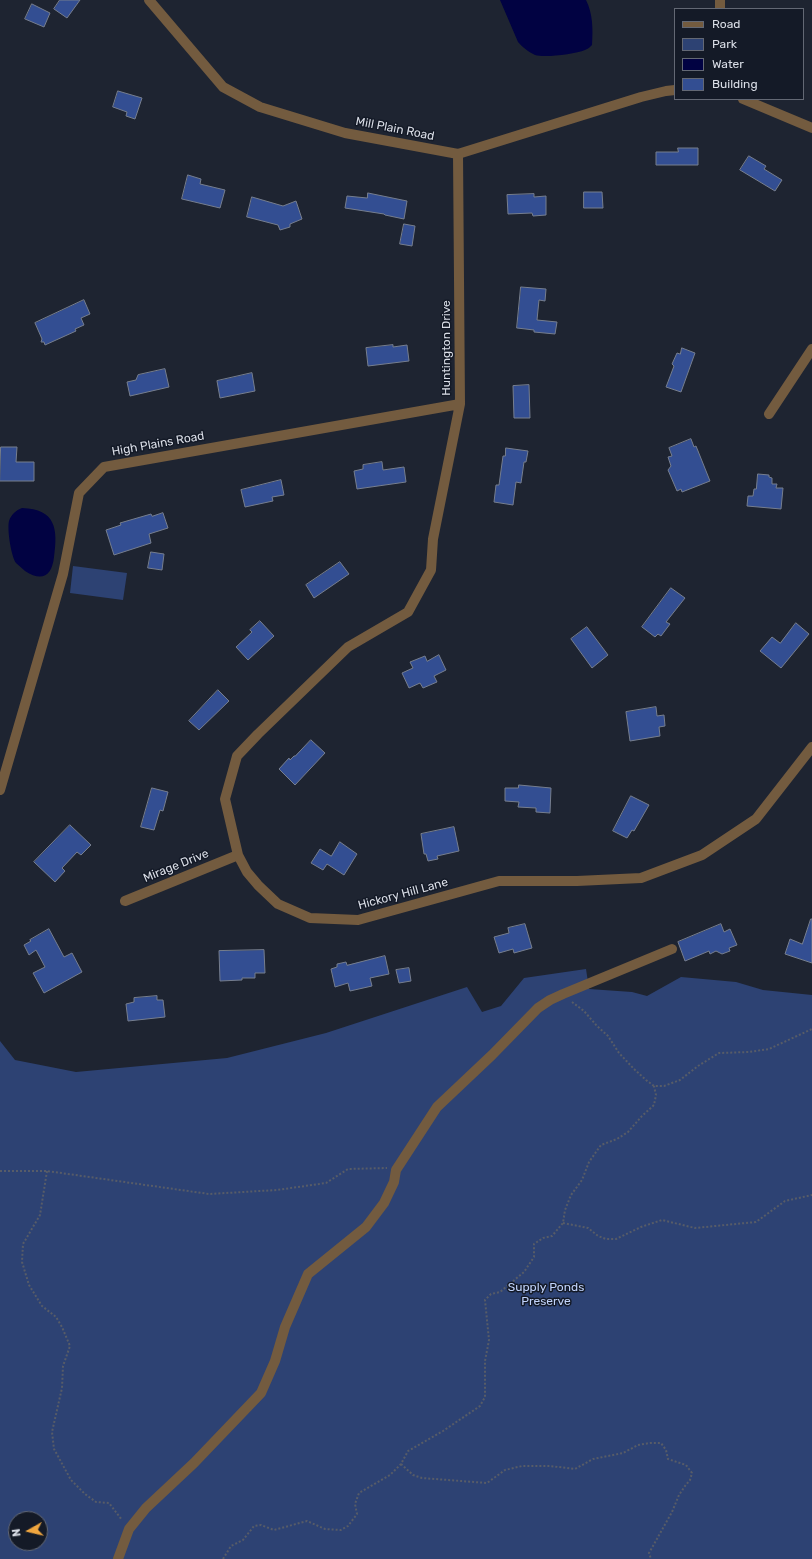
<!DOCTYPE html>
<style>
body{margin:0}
#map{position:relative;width:812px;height:1559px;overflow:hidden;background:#1e2431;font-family:Rubik,sans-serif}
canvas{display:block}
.legend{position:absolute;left:674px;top:8px;width:130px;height:92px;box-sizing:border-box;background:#141a27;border:1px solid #636874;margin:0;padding:5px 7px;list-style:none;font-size:12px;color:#dadee7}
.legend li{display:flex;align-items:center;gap:8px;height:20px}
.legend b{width:20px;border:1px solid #636874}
.north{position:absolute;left:8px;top:1511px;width:40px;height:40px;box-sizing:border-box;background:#141a27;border:1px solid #636874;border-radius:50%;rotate:262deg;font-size:11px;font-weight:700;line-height:16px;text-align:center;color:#dadee7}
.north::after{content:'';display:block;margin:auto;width:14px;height:18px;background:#f0a63f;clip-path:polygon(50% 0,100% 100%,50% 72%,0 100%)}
</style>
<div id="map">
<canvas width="812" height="1559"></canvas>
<ul class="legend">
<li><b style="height:5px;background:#735b3f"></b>Road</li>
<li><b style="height:11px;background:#2d4273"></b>Park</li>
<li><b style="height:11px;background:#010242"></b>Water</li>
<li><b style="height:11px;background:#334e92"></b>Building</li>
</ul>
<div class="north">N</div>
</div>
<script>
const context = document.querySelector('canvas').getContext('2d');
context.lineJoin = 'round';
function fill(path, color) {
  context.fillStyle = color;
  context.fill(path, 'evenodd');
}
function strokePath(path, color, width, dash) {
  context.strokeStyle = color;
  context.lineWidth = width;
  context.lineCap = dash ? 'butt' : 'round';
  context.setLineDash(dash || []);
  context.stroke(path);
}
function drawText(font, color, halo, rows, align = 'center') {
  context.font = font + ' Rubik,sans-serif';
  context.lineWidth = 3;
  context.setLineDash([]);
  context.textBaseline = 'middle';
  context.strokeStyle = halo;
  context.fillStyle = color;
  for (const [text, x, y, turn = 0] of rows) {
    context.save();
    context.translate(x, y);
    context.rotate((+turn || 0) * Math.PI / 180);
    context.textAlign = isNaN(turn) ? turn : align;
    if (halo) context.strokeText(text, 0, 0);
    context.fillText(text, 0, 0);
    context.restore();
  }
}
const green = new Path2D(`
 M73,566L127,573L123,600L70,593Z
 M586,969L589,989L632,992L647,996L681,977L736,982L763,990L812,995V1559H0V1041L15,1060L76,1072L227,1058L326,1033L467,987L482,1012L501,1006L524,978ZM16,1519H40V1543H16Z`);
const water = new Path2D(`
 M500,0H586C593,14 593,29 592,45C590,47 588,49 585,50C575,54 545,58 535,55C529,52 522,47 518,42Z
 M22,508C56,509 58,529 54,557C52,576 42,582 25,571C22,568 19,566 16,563C11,556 7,529 9,521C11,515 16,510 22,508Z`);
const building = new Path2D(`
 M60,0H80L67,18L54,9Z
 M32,4L50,13L44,27L25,19Z
 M118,91L142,98L135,119L126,116L127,112L113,107Z
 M678,148H698V165H656V152H678Z
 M749,156L766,166L764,169L782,180L775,191L740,170Z
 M188,175L201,179L200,184L225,190L220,208L182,199Z
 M584,192H602L603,208H584Z
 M368,193L407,201L404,219L385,215L384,214L345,208L347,196L367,198Z
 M534,194V197L546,196V215L533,216L532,213L508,214L507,195Z
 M252,197L283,206L296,201L302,219L290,224V227L280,230L278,225L247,217Z
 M404,224L415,226L412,246L400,244Z
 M521,287L546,289L545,301L539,300L537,320L557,322L555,334L534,332V330L517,328Z
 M84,300L90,314L81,318L84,325L75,329L76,331L45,345L44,342H41L42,339L35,323Z
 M393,345V347L407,345L409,361L368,366L366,348Z
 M682,348L695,353L681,392L666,387L674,366L672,364L677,353L680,354Z
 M165,369L169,387L130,396L127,382L136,380L138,375Z
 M252,373L255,391L220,398L217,381Z
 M529,385L530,418H514L513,386Z
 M691,439L694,447L696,446L710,481L682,492L681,489L677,491L668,470L671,466L668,457L672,456L669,448Z
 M1,447H17L16,462H34V481H0Z
 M506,448L528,451L526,462H524L521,483L516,482L513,505L494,502L496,485H499L503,456H505Z
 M382,462L383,470L404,467L406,482L357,489L354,471L363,469V465Z
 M758,474L769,475V477L772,478V484H777L776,488H783L781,509L747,506L748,496H753L754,489H756Z
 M281,480L284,495L272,497L273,501L245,507L241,490Z
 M163,513L168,528L149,534L151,543L114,555L106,530L121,525L120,523L151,514L152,516Z
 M151,552L164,554L162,570L148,568Z
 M340,562L349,574L314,598L306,585Z
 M671,588L685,598L666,622L670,624L661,636L658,634L655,637L642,627Z
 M260,621L274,636L248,660L236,647L252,632L250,630Z
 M796,623L809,634L781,668L760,651L772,637L780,643Z
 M587,627L608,655L592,668L571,639Z
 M439,655L446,670L434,676L437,682L423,688L420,683L409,688L402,673L413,668L410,662L425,656L427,661Z
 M218,690L229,701L199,730L189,721Z
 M656,707L657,716L664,715L665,726L659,727L660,736L630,741L626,712Z
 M311,740L325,753L295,785L279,769L289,758L290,760L294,756H295Z
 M519,785L551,788L550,813L536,812V808L518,807L519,802L505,801V788H518Z
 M152,788L168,792L163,811L160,810L154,830L141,827Z
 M631,796L649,805L634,831L632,830L627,838L613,831Z
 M70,825L91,845L81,855L77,852L62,868L65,871L55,882L34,862Z
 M454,827L459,851L437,856L438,859L428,861L426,854H424L421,834Z
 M340,842L357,854L344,875L327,864L323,870L311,863L320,849L331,856Z
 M811,919H812V963L785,954L790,939L802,944Z
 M525,924L532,948L514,953L513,949L499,953L494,937L509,933L508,928Z
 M721,924L724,932L730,929L737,945L729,948L730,951L722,954L716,951L710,954L709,951L685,961L678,942Z
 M49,929L64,957L72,953L82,972L44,993L33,973L45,967L36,950L29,955L24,945L31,941L30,940Z
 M264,950L265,973H255V978H242V980L220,981L219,951Z
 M385,956L389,974L370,978L372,986L350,991L348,983L335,987L331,969L337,967V964L346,962L347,965Z
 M409,968L411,981L399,983L396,970Z
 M157,996V1000H163L165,1017L128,1021L126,1004L134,1002V998Z`);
const path = new Path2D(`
 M572,1002L584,1011L597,1026L608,1036L619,1053L634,1069L646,1080L654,1086H664L680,1080L698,1066L719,1053L749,1052L769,1049L812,1029
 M0,1171H47L209,1194L277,1190L326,1183L348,1169L387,1168
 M47,1171L40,1215L23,1244L22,1262L29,1285L42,1306L56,1317L62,1327L70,1346L63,1366L62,1388L52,1432L54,1449L71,1480L85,1494L96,1502L109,1503L122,1520
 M563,1223L588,1228L598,1236L606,1239H616L641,1227L662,1220L695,1228L756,1222L785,1201L812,1195
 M401,1464L413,1475L422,1478L487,1483L505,1470L522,1466H550L575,1469L593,1459L623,1453L638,1445L650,1443H661L666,1450L668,1459L686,1465L692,1473L690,1480L685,1486L679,1495L672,1512L649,1553L651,1559
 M223,1559L231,1546L243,1540L254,1526L261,1525L274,1530L307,1521L325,1529L341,1530L348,1526L357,1514L355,1504L359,1493L390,1475L401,1464L408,1451L443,1431L480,1406L485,1397V1361L489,1340L485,1300L491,1294L500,1292L524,1272L534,1257V1244L543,1238L552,1236L563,1223L565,1210L571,1195L582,1180L589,1162L601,1145L617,1139L628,1132L642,1116L654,1105L656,1095L654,1086`);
const minor = new Path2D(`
 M149,0L223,87L260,107L345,133L458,154L641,97L666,91L675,90
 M720,9V0
 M743,99L812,128
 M458,154L460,404L433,539L431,570L408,612L348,647L258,734L237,756L225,799L238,855L247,872L258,885L278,904L310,918L358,920L499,881H577L641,878L702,855L756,819L812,747
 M769,414L812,349
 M0,790L63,574L79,493L104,467L460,404
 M125,901L238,855
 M118,1559L129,1529L146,1508L194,1463L261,1393L275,1361L285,1327L308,1274L366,1227L384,1203L394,1182L396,1170L437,1107L492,1055L538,1008L550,1000L563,994L672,949`);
const streetNames = [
 ["Mill Plain Road",395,129,11],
 ["Huntington Drive",447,348,-90],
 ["High Plains Road",158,444,-10],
 ["Mirage Drive",176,866,-22],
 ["Hickory Hill Lane",403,894,-15]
];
const parkNames = [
 ["Supply Ponds",546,1288],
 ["Preserve",546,1302]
];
fill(green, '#2d4273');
fill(water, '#010242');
fill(building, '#334e92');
strokePath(building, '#767e8e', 1);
strokePath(path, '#575c68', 2, [2, 2]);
strokePath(minor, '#735b3f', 10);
drawText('12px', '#dadee7', '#141a27', streetNames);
drawText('12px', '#c1d3fb', '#141a27', parkNames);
</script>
